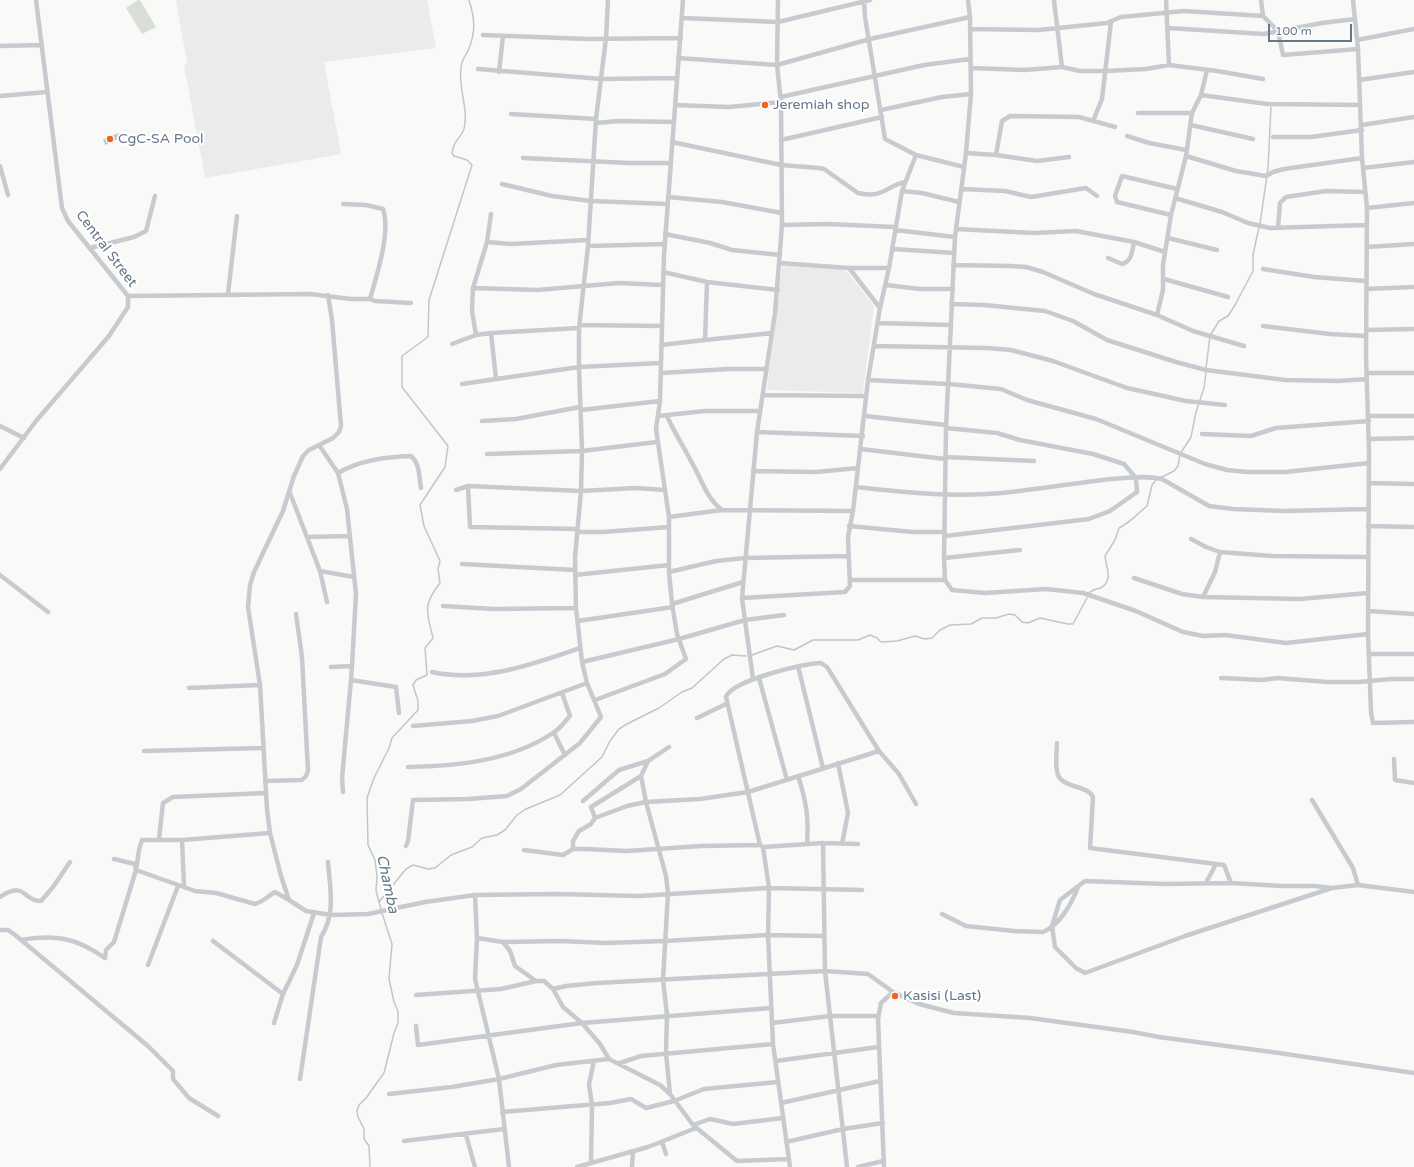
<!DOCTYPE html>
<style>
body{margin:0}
#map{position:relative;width:1414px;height:1167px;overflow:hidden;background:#f9faf7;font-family:"Varela Round",sans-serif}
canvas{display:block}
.scale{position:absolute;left:1268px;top:24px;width:84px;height:18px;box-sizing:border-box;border:2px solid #67778a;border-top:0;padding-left:5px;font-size:12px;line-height:14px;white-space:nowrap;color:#67778a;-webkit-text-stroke:3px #fff;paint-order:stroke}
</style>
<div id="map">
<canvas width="1414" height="1167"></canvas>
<div class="scale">100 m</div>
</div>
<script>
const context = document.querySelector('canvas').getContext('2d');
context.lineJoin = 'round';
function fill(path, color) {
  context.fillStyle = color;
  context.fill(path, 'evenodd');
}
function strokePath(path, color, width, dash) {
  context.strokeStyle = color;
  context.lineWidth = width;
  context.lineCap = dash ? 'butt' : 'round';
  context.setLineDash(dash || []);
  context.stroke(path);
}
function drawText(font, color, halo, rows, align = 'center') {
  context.font = font + ' "Varela Round",sans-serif';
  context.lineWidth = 4;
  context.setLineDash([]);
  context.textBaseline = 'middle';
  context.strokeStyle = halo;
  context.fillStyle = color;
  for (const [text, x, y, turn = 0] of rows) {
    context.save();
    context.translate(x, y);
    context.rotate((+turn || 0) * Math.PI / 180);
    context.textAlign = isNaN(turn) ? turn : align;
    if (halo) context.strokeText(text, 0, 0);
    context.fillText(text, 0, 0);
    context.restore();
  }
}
const built = new Path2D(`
 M176,0H427L436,48L324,62L341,154L205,178L184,65L187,64Z
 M782,266L845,269L874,306L863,393L767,390Z`);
const green = new Path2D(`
 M138,0H140L156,27L142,34L126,8Z`);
const water = new Path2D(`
 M119,133L121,138L105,145L103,139Z`);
const stream = new Path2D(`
 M1260,224L1268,168L1271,107
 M1206,368L1210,336L1219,321L1228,316L1235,305L1253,271V255L1259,227
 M1162,477L1174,471L1178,466L1180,454L1191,437L1196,412L1204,388L1206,372
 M1089,593C1092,590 1096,589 1100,588C1114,582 1106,567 1105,556L1115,540L1119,528C1132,521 1136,515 1147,506L1152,485L1156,480
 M752,655L777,646L794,650L813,640H858L870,635L877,638L881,642L897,641L915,636L925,639L932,638L940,630L950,625L971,624L982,618H996L1009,614L1015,615L1022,622L1028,623L1040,618L1068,624H1073L1087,598
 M379,902L406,869L413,865L428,869L435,868L451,855L472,847L482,838L497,835L505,830L517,815L526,809L560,795L602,757L610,741L619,729L627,724L659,708L682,692L692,688L724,659L732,655L746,656
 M381,909L376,891L377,876L375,860L368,845L367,798L374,778L389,748L392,738L418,710V701L413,685L416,680L427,675L425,648L433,638C427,612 422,606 440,583L438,569L440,561L424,526L420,505L445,467L448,446L402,387V356L428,337L429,300L472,165L467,160L454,156L452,153C454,139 461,138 464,129C469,110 458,88 461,68C461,61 465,56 468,51C476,32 475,19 469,0
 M370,1167L369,1146L364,1139V1129L358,1117L357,1111L359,1105L366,1098L384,1073L394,1033L398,1023V1011L394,1002L389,979L392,944L382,913`);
const street = new Path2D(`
 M864,0L865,17L885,139L916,155L964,167
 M968,0L970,17L971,94L966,153L955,237L946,428L944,558L945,580L952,590L985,593L1046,589L1083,593L1136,611L1183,632L1203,636L1225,635L1286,643L1368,634
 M1054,0L1062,67
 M1166,0L1169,65
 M1261,0L1263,16
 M1353,0L1358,49L1362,158L1367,208L1366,356L1369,451L1368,634L1371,712L1373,723L1414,722
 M682,18L778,22L870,0
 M1168,28L1264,34L1322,23L1355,19
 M970,29L1039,30L1107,23L1121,17L1184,11L1263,16L1278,31L1283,55L1358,49
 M483,35L588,39L681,38
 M1357,40L1414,29
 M0,46L42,45
 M678,58L777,65L870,39L970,17
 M971,68L1025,70L1062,67L1080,71H1106L1146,69L1169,65L1217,71L1263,79
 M478,69L602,79L677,78
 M499,72L503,36
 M1359,80L1414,72
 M1201,95L1267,104L1360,105
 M0,96L47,92
 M781,97L924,65L970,59
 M675,105L729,107L781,102
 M881,110L942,97L971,94
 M1138,113H1192
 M511,114L596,119
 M1093,121L1102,99L1111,22
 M596,123L618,121L674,122
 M1191,125L1253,139
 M1362,125L1414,117
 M1127,136L1149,143L1186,150
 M1273,137H1311L1362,130
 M781,140L882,117
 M672,142L781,165L819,168L824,169L858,193C883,199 886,186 905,182
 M966,153L996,155L1037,161L1069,157
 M996,155L1002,121L1010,116L1079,117L1115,127
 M1186,156L1236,171L1266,176L1273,172L1284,169L1362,158
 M523,158L629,163H671
 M0,166L8,195
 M1363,168L1414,162
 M502,184L552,196L591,201L668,204
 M962,189L1005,191L1031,197L1086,188L1097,196
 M902,191L922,193L959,202
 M668,197L722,202L782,213
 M1175,198L1222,212L1248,223L1270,228L1366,225
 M343,204L366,205L383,209C391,233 377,274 370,299
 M1367,208L1414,203
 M1171,215L1117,202L1115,196L1122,176L1177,189
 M782,225L827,224L895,227
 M1278,228L1280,203L1286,197L1326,191L1365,192
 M956,229L1034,233L1076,231L1134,242L1165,252
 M895,230L955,237
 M665,234L710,243L732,250L780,255
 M1168,238L1217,250
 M487,242L511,244L588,240
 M588,246L665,244
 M1367,247L1414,244
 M90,248L134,237L146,231L155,196
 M893,249L954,253
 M1108,258L1122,264C1132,261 1132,252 1134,242
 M953,265L1010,266L1026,267L1043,272L1094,294L1157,315L1193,331L1244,346
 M849,268H889
 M1263,269L1314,277L1366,281
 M663,272L707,282L778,290
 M1164,279L1228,297
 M886,285L920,289H953
 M473,288L538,290L619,283L662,285
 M1366,289L1414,287
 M228,294L237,216
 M328,295L332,320L341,426L339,432L333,438L309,450L303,456L294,476L283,511L254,572L250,585L248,607L260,685L267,809L270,833L281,876L289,900L306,911L331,915L368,914L425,902L475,895
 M128,296L310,294L351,299H370L375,301L411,303
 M951,304L984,305L1045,311L1073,321L1107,340L1176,362L1206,370L1285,380L1338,381L1367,379
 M880,308L889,268L902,191L916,155
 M1157,315L1163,290V265L1171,215L1186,156L1192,113L1201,95L1207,70
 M878,323L951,325
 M580,325L661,326
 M1263,326L1330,334L1366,336
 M1366,330L1414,329
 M491,333L496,379
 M476,335L472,311L473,288L487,242L491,214
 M705,340L772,333
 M452,344L476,335L491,333L579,328
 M661,345L705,340L707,282
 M875,346L987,348L1011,350L1053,361L1127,388L1186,401L1225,405
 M661,373L728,369H767
 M1367,373H1414
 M868,380L949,384L1001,389L1027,400L1096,419L1205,464L1227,470L1247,472H1285L1369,463
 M462,384L579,367L661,363
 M763,395L866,396
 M581,410L660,401
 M658,416L705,411H760
 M667,416C674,432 684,447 692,463C702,480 706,498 722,510L853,511
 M865,416L946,425
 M1369,416H1414
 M482,421L516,419L580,407
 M0,426L24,438
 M757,432L863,436
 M1202,434L1251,436L1276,428L1369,421
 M1369,439L1414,438
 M319,445L338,473L347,509L356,594L352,666
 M861,449L945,459
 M487,454L582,451L657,442
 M945,457L1034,461
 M0,469L36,421L109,336L128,307V296L68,221L62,208L36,0
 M753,471L816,472L858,468
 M338,473C360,460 386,457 411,456C420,464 419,477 421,488
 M1369,483L1414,484
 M468,486L470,527L578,529
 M856,487C908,493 959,498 1011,492C1044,488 1077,483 1111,479C1127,478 1146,475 1162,479L1209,506L1233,509L1284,511L1368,509
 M456,490L468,486L581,491L635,488L665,490
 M290,493L320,571L327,602
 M669,517L722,510
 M849,526L913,532H945
 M1368,526L1414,527
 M577,532H603L669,527
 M945,536L1089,519L1110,511L1137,492L1136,478L1124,464L1093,454L1020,440L997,433L946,428
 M307,537L349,536
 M1191,539L1206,547L1220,552L1272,556L1367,557
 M944,558L1020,550
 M462,564L575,570
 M320,571L354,577
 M669,572L716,561L745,558L849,556
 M0,575L48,612
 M575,575L669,565
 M1134,578L1182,594L1203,597L1300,599L1368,593
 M850,580H945
 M1203,597L1215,572L1220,552
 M742,598L845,592L850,586L848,537L853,511L868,380L880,308L849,268L779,263
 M672,604L743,582
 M443,606L494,609L576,608
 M1368,611L1414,614
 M578,621L673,607
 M1369,654H1414
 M582,662L679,639L745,620L784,615
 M798,666L823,768
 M331,667L352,666L351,680L396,687L399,713
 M432,672C482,683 533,664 580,648
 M759,678L787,780
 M1221,678L1262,680L1277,678L1327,682H1359L1391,679H1414
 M753,679L742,598L757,432L775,313L782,225L781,102L777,65L778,0
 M189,688L260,685
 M595,700L665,674L686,659L677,634L672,604L669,572V517L656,429L660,401L664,255L683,0
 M697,718L726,704
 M413,726L472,721L498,716L587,683
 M554,733L565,755
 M1057,743C1057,752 1055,763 1057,771C1059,789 1087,784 1093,797L1090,848L1224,865L1231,883
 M669,747L648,761L641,776L646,802L666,876L668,893L663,980L667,1015L666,1053L670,1094
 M144,751L262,748
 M1394,759L1395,780L1414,783
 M838,763L848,813L842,844
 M408,767C457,766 511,761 553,733C560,729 565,721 570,716L562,693
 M798,776C806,800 809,818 807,844
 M265,781L302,780L306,776L308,771L302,657L296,614
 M343,792L342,778L351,680
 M1312,800L1353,868L1358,885
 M583,801L619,770L648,761
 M595,818L591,807L641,776
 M159,839L163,803L173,797L266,793
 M182,840L184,887
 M823,843L858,844
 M760,845L726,697C731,681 804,663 821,663L827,667L879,751L899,774L916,804
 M406,846L408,841L413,800L468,799L507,796L521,789L580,743L601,717L587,683L582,662L576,608L575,557L581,491L582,451L579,367V328L588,246L596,119L606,38L608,0
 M763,847L769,888L768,935L773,1044L790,1167
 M573,849V841L579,831L591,824L595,818L627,806L646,802L700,799L748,792L879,751
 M524,850L563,855L573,849H585L627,851L701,846L760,845L763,847L823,843L825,971L847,1167
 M114,859L135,864L136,870L195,891L216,893L255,904C263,902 268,896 275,892L289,900
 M1206,883L1216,864
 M1332,888L1315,886H1282L1231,883L1165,884L1085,881L1060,900L1052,926L1055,947L1076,968L1085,973L1185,936L1332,888L1358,885L1414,892
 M0,897C26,880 22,901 41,901L53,887L70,862
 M942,914L966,926L1014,931L1043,932C1060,925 1072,903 1078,887
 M0,930H8L14,934L148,1046L173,1071V1079L189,1098L218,1116
 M477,938L503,942L561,941L606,943L665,941L768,935L824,936
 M21,940C57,934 76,938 105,958
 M213,941L283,994L297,965L314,913
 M503,942L510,951L515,966L536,981H544L553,989L563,1007L582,1023L600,1044L609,1059
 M105,958L106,950L114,942L136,870L139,850L142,840H182L270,833
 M148,965L178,886
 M553,989L566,986L597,983L825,971L868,974L893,992
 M416,995L501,989L536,981
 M274,1023L283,994
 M772,1023L830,1016H878
 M416,1026L418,1045L582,1023L771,1008
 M776,1061L878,1047
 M620,1063L641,1056L773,1044
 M300,1079L321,937C336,914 330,888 328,862
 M389,1094L452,1087L499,1079L556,1065L609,1059L660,1085L670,1094L693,1125L737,1161L789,1159
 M781,1103L880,1081
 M502,1112L610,1103L631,1099L646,1108L674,1101L704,1089L778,1082
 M693,1125L710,1119L733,1124L783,1118
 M466,1135L475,1167
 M404,1141L504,1129
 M662,1142L666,1154
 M786,1142L843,1129L883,1123
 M591,1163L592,1105L589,1084L594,1061
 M509,1167L499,1079L475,979L477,938L475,895L557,894L639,896L769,888L862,890
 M577,1167L648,1147L696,1128
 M632,1167L633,1152
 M858,1167L883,1161
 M884,1167L878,1019L881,1003L893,992L919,1004L954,1013L1030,1018L1133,1032L1159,1037L1279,1053L1414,1073`);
const markers = [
 [765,105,4,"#ec6325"],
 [110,139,4,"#ec6325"],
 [895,996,4,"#ec6325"]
];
const poiNames = [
 ["Jeremiah shop",773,105],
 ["CgC-SA Pool",118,139],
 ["Kasisi (Last)",903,996]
];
const streetNames = [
 ["Central Street",106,249,53]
];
const waterNames = [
 ["Chamba",387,884,78]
];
fill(built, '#eaebea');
fill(green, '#d9dfd6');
fill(water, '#bdc7cd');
strokePath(stream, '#bdc7cd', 1.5);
strokePath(street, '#c7cacf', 4.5);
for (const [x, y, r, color] of markers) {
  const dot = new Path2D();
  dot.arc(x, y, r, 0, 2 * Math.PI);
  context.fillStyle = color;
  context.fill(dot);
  strokePath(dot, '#fff', 1.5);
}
drawText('14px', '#67778a', '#fff', poiNames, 'left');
drawText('14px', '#67778a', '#fff', streetNames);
drawText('italic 15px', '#637984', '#fff', waterNames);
</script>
